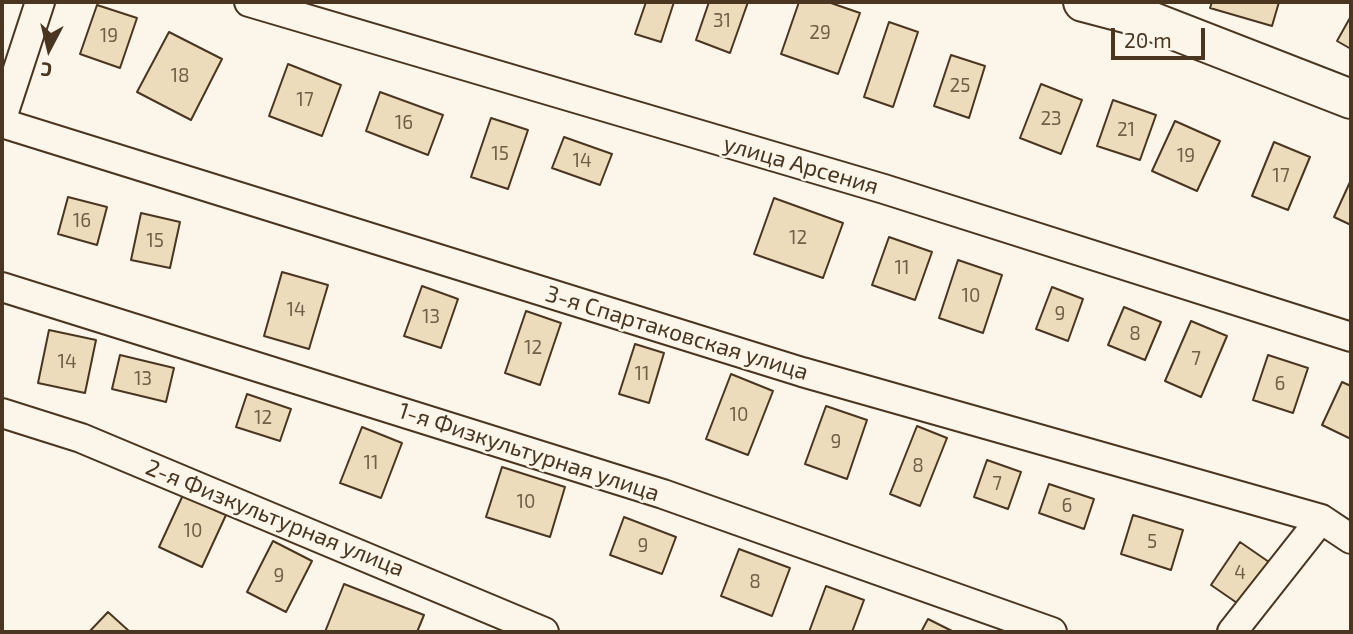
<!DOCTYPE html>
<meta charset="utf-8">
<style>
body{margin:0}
#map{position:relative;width:1353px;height:634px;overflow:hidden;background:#fbf6e9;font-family:"Exo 2",sans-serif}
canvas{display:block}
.frame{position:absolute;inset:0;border:4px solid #4a3520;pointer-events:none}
.north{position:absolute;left:14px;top:14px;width:70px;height:70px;-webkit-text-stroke:5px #fbf6e9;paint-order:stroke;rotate:187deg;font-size:19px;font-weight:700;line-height:28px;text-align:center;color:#4a3520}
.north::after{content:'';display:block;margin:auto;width:24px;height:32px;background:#4a3520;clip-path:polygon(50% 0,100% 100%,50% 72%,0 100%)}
.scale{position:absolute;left:1111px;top:28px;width:94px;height:32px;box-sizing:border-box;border:4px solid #4a3520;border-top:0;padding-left:9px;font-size:21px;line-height:24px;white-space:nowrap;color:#4a3520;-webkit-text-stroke:5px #fbf6e9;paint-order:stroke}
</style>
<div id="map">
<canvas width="1353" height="634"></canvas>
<div class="frame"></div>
<div class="north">С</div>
<div class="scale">20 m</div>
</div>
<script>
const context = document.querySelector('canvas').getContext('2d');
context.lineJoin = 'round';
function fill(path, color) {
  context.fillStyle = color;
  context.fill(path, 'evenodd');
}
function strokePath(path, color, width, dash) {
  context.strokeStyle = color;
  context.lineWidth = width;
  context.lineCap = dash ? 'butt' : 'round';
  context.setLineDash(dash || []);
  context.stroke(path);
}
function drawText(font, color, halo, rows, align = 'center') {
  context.font = font + ' "Exo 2",sans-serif';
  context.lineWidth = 5;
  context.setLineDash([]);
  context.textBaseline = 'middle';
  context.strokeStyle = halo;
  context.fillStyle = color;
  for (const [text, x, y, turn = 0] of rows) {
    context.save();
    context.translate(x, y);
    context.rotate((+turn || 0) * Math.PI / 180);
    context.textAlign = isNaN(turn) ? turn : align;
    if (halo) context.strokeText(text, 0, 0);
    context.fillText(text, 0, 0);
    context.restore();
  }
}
const building = new Path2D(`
 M646,2H674L661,42L635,34Z
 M709,2H748L730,53L696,40Z
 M799,2H828L860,13L838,74L781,54Z
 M1212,2H1279L1272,26L1210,8Z
 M97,5L137,18L120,68L80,54Z
 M1351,16V49L1337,41Z
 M889,22L918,32L893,107L864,97Z
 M169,32L222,59L191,120L137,92Z
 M951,55L985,66L969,118L934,106Z
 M288,64L341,85L322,136L269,116Z
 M1041,84L1082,100L1061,154L1020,138Z
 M380,92L443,115L428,155L366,131Z
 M1113,100L1156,115L1140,160L1097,146Z
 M491,118L528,130L508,189L471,177Z
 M1175,121L1220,141L1197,191L1152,171Z
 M564,137L612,154L600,185L552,168Z
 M1274,142L1310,157L1288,210L1252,196Z
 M1350,182L1351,183V225L1334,217Z
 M68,197L107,207L97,245L58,234Z
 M774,198L843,223L823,278L754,254Z
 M141,213L180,222L170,268L131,260Z
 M889,237L932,252L915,300L872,285Z
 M958,260L1002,275L983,333L939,318Z
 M282,272L328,285L309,349L264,336Z
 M422,286L458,299L441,348L404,336Z
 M1052,287L1083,299L1068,341L1036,329Z
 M1124,307L1161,322L1145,360L1108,345Z
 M526,311L561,323L540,385L505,373Z
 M1191,321L1227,336L1201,397L1165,381Z
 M49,330L96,340L85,393L38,383Z
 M635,344L664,353L649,403L619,394Z
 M120,355L174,368L166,402L112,389Z
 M1268,355L1308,368L1293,413L1253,400Z
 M731,374L773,391L748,455L706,439Z
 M1342,382L1351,386V439L1322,425Z
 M247,394L291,409L280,441L236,427Z
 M826,406L867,420L847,479L805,464Z
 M917,426L947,438L920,506L890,494Z
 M362,427L402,443L381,498L340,483Z
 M987,460L1021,472L1008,509L974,497Z
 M502,467L565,487L550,537L486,517Z
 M1049,484L1094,499L1084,529L1039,513Z
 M183,495L226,515L202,567L159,547Z
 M1133,515L1183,530L1171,570L1121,554Z
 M624,517L676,537L662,574L610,555Z
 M273,541L312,561L286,612L247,592Z
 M1240,542L1269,562L1240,605L1211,585Z
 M739,549L790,568L772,616L721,596Z
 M344,584L424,615L417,632H325Z
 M826,586L864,600L852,632H809Z
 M108,612L130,632H89Z
 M928,619L954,632H921Z`);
const street = new Path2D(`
 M249,2L884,189L1351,337
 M2,118L40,2
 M2,123L802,372L1321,519L1351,539
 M2,287L663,494L1052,632
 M2,413L81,438L544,632
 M1232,632L1321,519`);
const secondary = new Path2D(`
 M1083,2L1140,17L1351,99`);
const numberNames = [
 ["31",722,21],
 ["29",820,33],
 ["19",109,36],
 ["18",180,76],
 ["25",960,86],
 ["17",305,100],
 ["23",1051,119],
 ["16",404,123],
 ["21",1126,130],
 ["15",500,154],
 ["19",1186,156],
 ["14",582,161],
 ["17",1281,176],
 ["16",82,221],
 ["12",798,238],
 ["15",155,241],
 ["11",902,268],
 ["10",971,296],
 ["14",296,310],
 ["9",1060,314],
 ["13",431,317],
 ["8",1135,334],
 ["12",533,348],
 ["7",1196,359],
 ["14",67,362],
 ["11",642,374],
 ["13",143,379],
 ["6",1280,384],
 ["10",739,415],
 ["12",263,418],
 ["9",836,442],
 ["11",371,463],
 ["8",918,466],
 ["7",997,484],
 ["10",526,502],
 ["6",1067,506],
 ["10",193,531],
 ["5",1152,542],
 ["9",643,546],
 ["4",1240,573],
 ["9",279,576],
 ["8",755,582]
];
const streetNames = [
 ["улица Арсения",801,165,16],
 ["3-я Спартаковская улица",677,333,17],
 ["1-я Физкультурная улица",529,452,18],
 ["2-я Физкультурная улица",275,518,22]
];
fill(building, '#ecdcbc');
strokePath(building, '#4a3520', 2);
strokePath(street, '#4a3520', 32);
strokePath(secondary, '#4a3520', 42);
strokePath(street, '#fbf6e9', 28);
strokePath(secondary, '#fbf6e9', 38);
drawText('19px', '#725f47', null, numberNames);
drawText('23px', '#4a3520', '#fbf6e9', streetNames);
</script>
